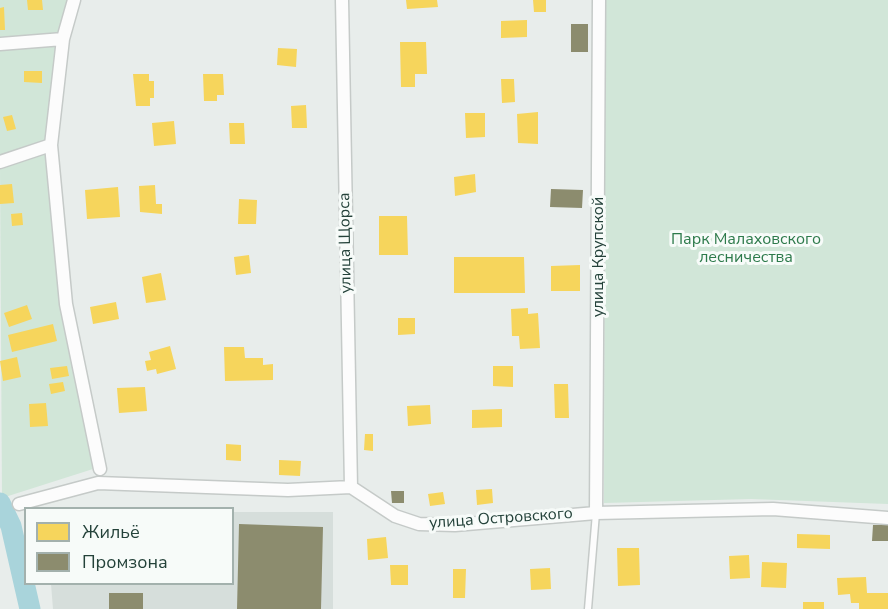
<!DOCTYPE html>
<meta charset="utf-8">
<style>
body{margin:0}
#map{position:relative;width:888px;height:609px;overflow:hidden;background:#e8edeb;font-family:"Nunito Sans",sans-serif}
canvas{display:block}
.legend{position:absolute;left:24px;top:507px;width:210px;height:78px;box-sizing:border-box;background:#f7fbf9;border:2px solid #a3b1ad;margin:0;padding:8px 10px;list-style:none;font-size:18px;color:#24423a}
.legend li{display:flex;align-items:center;gap:12px;height:30px}
.legend b{width:30px;border:2px solid #a3b1ad}
</style>
<div id="map">
<canvas width="888" height="609"></canvas>
<ul class="legend">
<li><b style="height:16px;background:#f6d55c"></b>Жильё</li>
<li><b style="height:16px;background:#8c8c6e"></b>Промзона</li>
</ul>
</div>
<script>
const context = document.querySelector('canvas').getContext('2d');
context.lineJoin = 'round';
function fill(path, color) {
  context.fillStyle = color;
  context.fill(path, 'evenodd');
}
function strokePath(path, color, width, dash) {
  context.strokeStyle = color;
  context.lineWidth = width;
  context.lineCap = dash ? 'butt' : 'round';
  context.setLineDash(dash || []);
  context.stroke(path);
}
function drawText(font, color, halo, rows, align = 'center') {
  context.font = font + ' "Nunito Sans",sans-serif';
  context.lineWidth = 6;
  context.setLineDash([]);
  context.textBaseline = 'middle';
  context.strokeStyle = halo;
  context.fillStyle = color;
  for (const [text, x, y, turn = 0] of rows) {
    context.save();
    context.translate(x, y);
    context.rotate((+turn || 0) * Math.PI / 180);
    context.textAlign = isNaN(turn) ? turn : align;
    if (halo) context.strokeText(text, 0, 0);
    context.fillText(text, 0, 0);
    context.restore();
  }
}
const built = new Path2D(`
 M233,512H333V609H53L51,584H232Z`);
const green = new Path2D(`
 M0,0H70L60,35L0,40Z
 M605,0H888V504L751,499L604,503Z
 M59,43L48,142L0,158V48Z
 M48,150L62,305L93,469L2,498L0,167Z`);
const homes = new Path2D(`
 M27,0H42L43,10H28Z
 M406,0H437L438,7L407,9Z
 M533,0H546V12H534Z
 M4,7L5,30H0V8Z
 M527,20V37L501,38V21Z
 M400,42H426L427,74H415V87H401Z
 M278,48L297,49L296,67L277,65Z
 M24,71H42V83L24,82Z
 M133,74H149V81H154V98H150V106H136Z
 M203,74H223L224,95H217V101H204Z
 M501,79H514L515,102L502,103Z
 M306,105L307,128H292L291,106Z
 M538,112V144L518,143L517,114Z
 M465,113H485V137L466,138Z
 M12,115L16,129L7,131L3,117Z
 M174,121L176,144L154,146L152,123Z
 M229,123H244L245,144H230Z
 M475,174L476,192L455,196L454,177Z
 M12,184L14,203L0,204V185Z
 M155,185L156,204H162V214L140,212L139,186Z
 M118,187L120,217L87,219L85,190Z
 M239,199L257,200L256,224H238Z
 M22,213L23,225L12,226L11,214Z
 M379,216H407L408,255H379Z
 M249,255L251,273L236,275L234,257Z
 M454,257H524L525,293H454Z
 M580,265V291H551V266Z
 M161,273L166,300L146,303L142,277Z
 M116,302L119,319L93,324L90,307Z
 M27,305L32,319L9,327L4,313Z
 M528,308V314L538,313L540,348L520,349L519,336H512L511,309Z
 M398,318H415V334L398,335Z
 M53,324L57,341L12,352L8,335Z
 M170,346L176,369L157,374L156,369L147,371L145,361L151,360L149,352Z
 M224,347H244L245,358H263V365L273,364V380L225,381Z
 M17,357L21,377L3,381L0,361Z
 M67,366L69,376L52,379L50,368Z
 M493,366H513V387L493,386Z
 M63,382L65,391L51,394L49,384Z
 M554,384H568L569,418H555Z
 M145,387L147,411L119,413L117,388Z
 M46,403L48,426L30,427L29,404Z
 M430,405L431,424L408,426L407,406Z
 M502,409V427L472,428V410Z
 M365,434H373V451L364,450Z
 M226,444L241,445V461L226,460Z
 M279,460L301,461L300,476L279,475Z
 M492,489L493,503L477,505L476,490Z
 M443,492L445,504L430,506L428,494Z
 M797,534L830,535V549L797,548Z
 M386,537L388,558L368,560L367,539Z
 M617,548H639L640,585L618,586Z
 M749,555L750,578L730,579L729,556Z
 M762,562L787,563L786,588L761,587Z
 M390,565H408V585H391Z
 M550,568L551,589L531,590L530,569Z
 M453,569H466L465,598H453Z
 M866,577L867,593H888V609H859V603H851L850,594L838,595L837,578Z
 M803,602H824V609H803Z`);
const industry = new Path2D(`
 M571,24H588V52H571Z
 M551,189L583,190L582,208L550,207Z
 M391,491H404V503H392Z
 M239,524L323,527L321,609H237Z
 M873,525H888V541H872Z
 M109,593H143V609H109Z`);
const river = new Path2D(`
 M0,503L11,526L30,609`);
const service = new Path2D(`
 M588,609L596,513`);
const minor = new Path2D(`
 M74,0L63,39L51,145L66,304L100,469
 M342,0L351,487
 M0,44L63,39
 M0,162L51,145
 M19,504L98,483L288,490L351,487L395,516L419,524L455,525L596,513L773,509L888,518
 M596,513L599,0`);
const parkNames = [
 ["Парк Малаховского",746,240],
 ["лесничества",746,258]
];
const streetNames = [
 ["улица Щорса",346,243,-91],
 ["улица Крупской",599,257,-90],
 ["улица Островского",501,519,-4]
];
fill(built, '#d6dedb');
fill(green, '#d1e6d8');
fill(homes, '#f6d55c');
fill(industry, '#8c8c6e');
strokePath(river, '#a9d4db', 21);
strokePath(service, '#c5cac8', 9);
strokePath(minor, '#c5cac8', 15);
strokePath(service, '#fcfcfc', 6);
strokePath(minor, '#fcfcfc', 12);
drawText('16px', '#2d7a4b', '#f7fbf9', parkNames);
drawText('16px', '#24423a', '#f7fbf9', streetNames);
</script>
